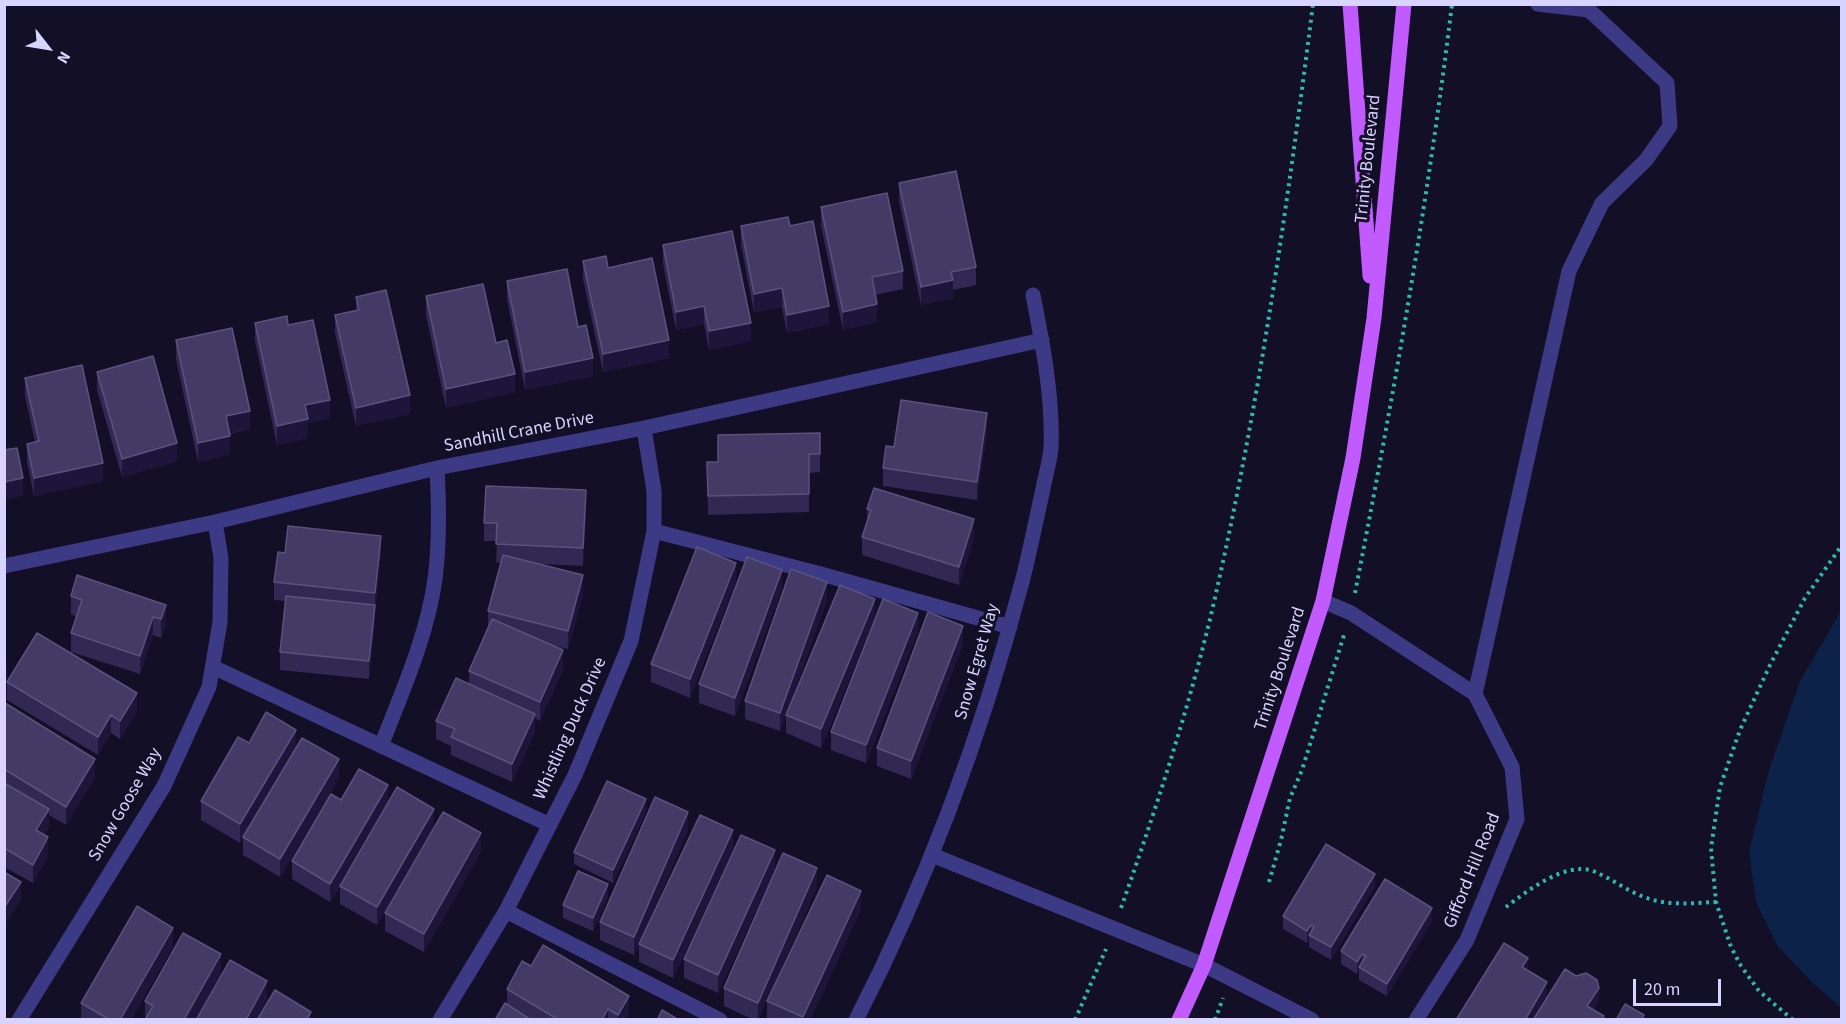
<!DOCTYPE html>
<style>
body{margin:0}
#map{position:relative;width:1846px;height:1024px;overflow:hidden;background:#130f26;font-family:"Source Sans 3",sans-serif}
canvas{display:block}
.frame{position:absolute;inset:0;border:6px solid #d9d4ff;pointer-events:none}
.north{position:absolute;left:18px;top:18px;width:60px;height:60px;-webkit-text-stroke:4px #130f26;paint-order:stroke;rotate:121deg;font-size:16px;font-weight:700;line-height:24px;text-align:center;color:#d9d4ff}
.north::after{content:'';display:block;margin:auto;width:21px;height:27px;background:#d9d4ff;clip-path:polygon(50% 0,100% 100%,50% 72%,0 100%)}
.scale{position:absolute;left:1633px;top:979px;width:88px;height:27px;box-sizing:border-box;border:3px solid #d9d4ff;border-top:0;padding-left:8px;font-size:18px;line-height:21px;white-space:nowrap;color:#d9d4ff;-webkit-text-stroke:4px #130f26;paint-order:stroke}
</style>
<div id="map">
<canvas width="1846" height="1024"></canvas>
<div class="frame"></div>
<div class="north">N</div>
<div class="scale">20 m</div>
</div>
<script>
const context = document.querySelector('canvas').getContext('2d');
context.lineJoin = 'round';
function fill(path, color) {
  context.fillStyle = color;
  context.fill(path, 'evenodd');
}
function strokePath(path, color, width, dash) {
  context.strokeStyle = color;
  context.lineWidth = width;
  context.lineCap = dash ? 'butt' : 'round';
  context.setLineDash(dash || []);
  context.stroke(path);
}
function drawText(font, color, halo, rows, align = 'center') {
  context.font = font + ' "Source Sans 3",sans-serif';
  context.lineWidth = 6;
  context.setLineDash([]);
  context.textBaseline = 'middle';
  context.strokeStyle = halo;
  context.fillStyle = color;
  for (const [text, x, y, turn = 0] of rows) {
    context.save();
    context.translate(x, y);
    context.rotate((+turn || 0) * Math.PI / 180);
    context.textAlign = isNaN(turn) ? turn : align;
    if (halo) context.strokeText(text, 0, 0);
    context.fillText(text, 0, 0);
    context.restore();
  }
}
const water = new Path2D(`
 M1841,611V1008L1815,985L1778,947L1756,902L1749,852L1769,770L1800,681Z`);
const path = new Path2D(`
 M1355,593C1393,398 1428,202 1452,4
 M1269,882L1281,840L1290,798L1302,770L1344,635
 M1506,907C1526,892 1565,861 1593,871C1611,878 1628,892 1647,898C1668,906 1694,903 1716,902
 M1121,908C1155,812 1187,714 1211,615C1258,413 1287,209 1313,4
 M1075,1020L1106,949
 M1215,1020L1223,998
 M1793,1020L1759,991L1741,966L1731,947L1716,902L1711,848L1720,787L1740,730L1770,665L1805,598L1842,545`);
const minor = new Path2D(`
 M654,531L821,574L1010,627
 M4,566L215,522L437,468L644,428L1042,340
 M1323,601L1351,613L1475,694L1512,767L1517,819L1467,940L1416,1020
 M213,667L550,825
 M1475,694L1569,271L1602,203L1646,160L1670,126L1667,83L1589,10L1538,4
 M381,746C402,692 427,637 435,579C440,542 439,505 437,468
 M932,855L1204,965L1312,1020
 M506,911L720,1020
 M19,1020L164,786L209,687L220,622L221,558L215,522
 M440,1020L506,911L575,775L631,641L654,531V491L644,428
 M856,1020C928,880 982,733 1022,582C1030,551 1036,520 1043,489C1045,476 1050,462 1051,448C1053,397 1043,346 1033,295`);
const major = new Path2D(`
 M1350,4L1370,276
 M1179,1020L1204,965L1323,601L1353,458L1374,318L1404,4`);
const wall = new Path2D(`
 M899,183L976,267V285L953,290V298L921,305L899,201Z
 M821,207L903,271V289L875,295L877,322L843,330L821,226Z
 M741,226H790L829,324L787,333L782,307L754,312L741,245Z
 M663,245L751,341L709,350L704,324L676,330L663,264Z
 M583,261L608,268L669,358L603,372L583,279Z
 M507,281L578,327L593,376L525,390L507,299Z
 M426,296L496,343L515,392L446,408L426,315Z
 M356,297L410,414L356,426L335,333V315L356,310Z
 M255,323L330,418L308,423V438L277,445L255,341Z
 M176,340L250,429L230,434V454L198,462L176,359Z
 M97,372L177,461L122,477L97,390Z
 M25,378L103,481L34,496L27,462V444L35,442L25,396Z
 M987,431L977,500L883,486V468L894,447Z
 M820,433V472L809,473V512L708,515L707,462H718V435Z
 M586,508L583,566L540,564L583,594L568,649L550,645L563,669L540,721L535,718V732L512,782L451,755V746L436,739V721L469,684V671L488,627V611L501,563L496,562L497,541H484V523Z
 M867,509L974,538L959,585L862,555V537L867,522Z
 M285,553L381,554L375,611V623L369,679L280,670V652L285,601L274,600V582Z
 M736,581L690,698L651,682V664Z
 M782,588L735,716L699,703V684Z
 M71,596L166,605V623L161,638L153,635L140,674L71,652V633L77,617L71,614Z
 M827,600L780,731L745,719V701Z
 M875,617L821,748L786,733V715Z
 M918,631L866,763L831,750V732Z
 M963,644L911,779L877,766V748Z
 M7,682L137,712L120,739L111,733L98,755L7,700Z
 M5,703L95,777L66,825L49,815V827L44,835L48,856L33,883L4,867Z
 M249,743L296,748L339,778L280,877L243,855V838L240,843L201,820V801Z
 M341,800L388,802L481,852L424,952L385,931V913L423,847L377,925L340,904V886L330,902L292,879V861Z
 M646,812L613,883L574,864V852Z
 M688,830L634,955L600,940V922Z
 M733,849L673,978L639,962V944Z
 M775,869L718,993L684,978V959Z
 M1375,886L1331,960L1309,947V940L1307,943L1283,929V916Z
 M817,887L758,1020H754L724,1006V988Z
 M608,896L593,931L563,918V905Z
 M861,909L810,1020L767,1019V1001Z
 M1432,921L1387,996L1359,980V971L1357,974L1341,964V951Z
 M173,946L131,1020H81V1003Z
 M531,966L629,1014L626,1020H495L507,1004V989Z
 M221,973L195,1020H145V1001Z`);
const shadedWall = new Path2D(`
 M953,280V298L921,305V287Z
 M782,288V307L754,312V294Z
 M877,304V322L843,330V312Z
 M704,306V324L676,330V312Z
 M829,306V324L787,333V315Z
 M751,323V341L709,350V331Z
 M669,340V358L603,372V354Z
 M593,358V376L525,390V372Z
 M515,374V392L446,408V389Z
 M410,395V414L356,426V408Z
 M330,400V418L308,423V438L277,445V426L305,405Z
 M250,411V429L226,434V416Z
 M987,413V431L977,500V482Z
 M230,436V454L198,462V443Z
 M177,443V461L122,477V459Z
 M103,463V481L34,496V478Z
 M23,478V496L4,500V482Z
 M586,490V508L583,566V548Z
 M974,519V538L959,585V567Z
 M381,536V554L375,611V593Z
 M736,563V581L690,698V679Z
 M782,570V588L735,716V698Z
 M583,575V594L568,649V631Z
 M827,582V600L780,731V713Z
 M875,599V617L821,748V729Z
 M166,605V623L161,638V619Z
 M375,605V623L369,679V661Z
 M918,613V631L866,763V745Z
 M153,617V635L140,674V656Z
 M963,626V644L911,779V761Z
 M563,650V669L540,721V702Z
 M7,663V681L4,682V664Z
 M137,693V712L120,739V721Z
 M535,714V732L512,782V764Z
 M111,715V733L98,755V737Z
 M296,730V748L240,843V824Z
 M95,759V777L66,825V807Z
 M339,759V778L280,877V859Z
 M388,785V803L330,902V884Z
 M646,799V812L613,883V870Z
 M49,809V827L36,848V830Z
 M434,809V827L377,925V907Z
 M688,812V830L634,955V937Z
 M733,830V849L673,978V960Z
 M481,833V852L424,952V934Z
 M48,837V856L33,883V865Z
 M775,850V869L718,993V975Z
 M817,868V887L758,1020V1003Z
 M1375,874V886L1331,960V947Z
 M21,882V900L4,927V908Z
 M608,884V896L593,931V918Z
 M861,891V909L810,1020H803V1017Z
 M1432,908V921L1387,996V984Z
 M1311,925V935H1309V940L1307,943V931Z
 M173,928V946L131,1020H120Z
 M221,954V973L195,1020H184Z
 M1362,954V967H1359V971L1357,974V962Z
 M1528,958V970L1522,967Z
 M267,981V1000L256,1020H246Z
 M1547,982V995L1532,1020H1525Z
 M1599,988V1001L1587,1018V1006Z
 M629,996V1014L626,1020H618V1015Z
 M608,1009V1020H602Z
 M311,1012V1020H306Z`);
const building = new Path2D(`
 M956,171L976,267L951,272L953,280L921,287L899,183Z
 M887,193L903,271L872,277L877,304L843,312L821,207Z
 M788,217L790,226L813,221L829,306L787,315L782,288L754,294L741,226Z
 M732,231L751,323L709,331L704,306L676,312L663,245Z
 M606,256L608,268L652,258L669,340L603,354L583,261Z
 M567,269L578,327L586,325L593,358L525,372L507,281Z
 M483,284L496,343L507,340L515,374L446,389L426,296Z
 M386,290L410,395L356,408L335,315L359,310L356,297Z
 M287,316L288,325L313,320L330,400L305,405L308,419L277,426L255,323Z
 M232,328L250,411L226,416L230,436L198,443L176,340Z
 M153,356L177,443L122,459L97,372Z
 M82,365L103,463L34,478L27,444L39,441L25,378Z
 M901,400L987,413L977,482L883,468L886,446L894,447Z
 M820,433V454H809V494L708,496L707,462H718V435Z
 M17,448L23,478L4,482V450Z
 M486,486L586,490L583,548L496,544L497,523H484Z
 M874,488L974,519L959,567L862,537L871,510L867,509Z
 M288,526L381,536L375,593L274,582L278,552L285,553Z
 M697,547L736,563L690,679L651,664Z
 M503,555L583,575L568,631L488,611Z
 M747,557L782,570L735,698L699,684Z
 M791,569L827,582L780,713L745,701Z
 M77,575L166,605L161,619L153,617L140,656L71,633L82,600L71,596Z
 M840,585L875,599L821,729L786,715Z
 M286,596L375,605L369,661L280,652Z
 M883,599L918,613L866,745L831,732Z
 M928,612L963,626L911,761L877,748Z
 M492,619L563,650L540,702L469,671Z
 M37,633L137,693L120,721L111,715L98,737L7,682Z
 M456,678L535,714L512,764L451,737L455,729L436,721Z
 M5,703L95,759L66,807L4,769Z
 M266,712L296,730L240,824L201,801L238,737L249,743Z
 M302,738L339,759L280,859L243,837Z
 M359,769L388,785L330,884L292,861L331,794L341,800Z
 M607,781L646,799L613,870L574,852Z
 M4,783L49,809L36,830L48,837L33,865L4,848Z
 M397,787L434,809L377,907L340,886Z
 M655,797L688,812L634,937L600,922Z
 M443,812L481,833L424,934L385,913Z
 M700,815L733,830L673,960L639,944Z
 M741,835L775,850L718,975L684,959Z
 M1326,844L1375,874L1331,947L1309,935L1314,927L1311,925L1307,931L1283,916Z
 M783,853L817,868L758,1003L724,988Z
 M578,871L608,884L593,918L563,905Z
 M4,872L21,882L4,908Z
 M827,875L861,891L803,1017L767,1001Z
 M1385,879L1432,908L1387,984L1359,967L1366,956L1362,954L1357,962L1341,951Z
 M137,906L173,928L120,1020H110L81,1003Z
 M183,933L221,954L184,1020H145L153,1006L145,1001Z
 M1504,943L1528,958L1522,967L1547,982L1525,1020H1456Z
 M543,945L629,996L618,1015L608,1009L602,1020H559L507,989L522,961L531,966Z
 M230,960L267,981L246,1020H196Z
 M1565,969L1576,976L1586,973L1597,980L1599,988L1587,1006L1604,1016L1602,1020H1533Z
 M275,990L311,1012L306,1020H257Z
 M505,1003L531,1020H495Z
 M1625,1004L1644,1015L1641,1020H1616Z
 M662,1010L679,1020H657Z`);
const streetNames = [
 ["Trinity Boulevard",1369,159,-84],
 ["Sandhill Crane Drive",519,433,-11],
 ["Snow Egret Way",978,662,-74],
 ["Trinity Boulevard",1281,669,-72],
 ["Whistling Duck Drive",571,729,-66],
 ["Snow Goose Way",126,805,-60],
 ["Gifford Hill Road",1473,871,-68]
];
fill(water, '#0c2248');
strokePath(path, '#2fb8b0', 4, [3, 4.5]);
strokePath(minor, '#3d3a85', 15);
strokePath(major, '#c25bff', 15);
fill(wall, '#312854');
fill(shadedWall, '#1d163a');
fill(building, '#433a66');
strokePath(building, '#5a527e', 1.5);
drawText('18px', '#d9d4ff', '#130f26', streetNames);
</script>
